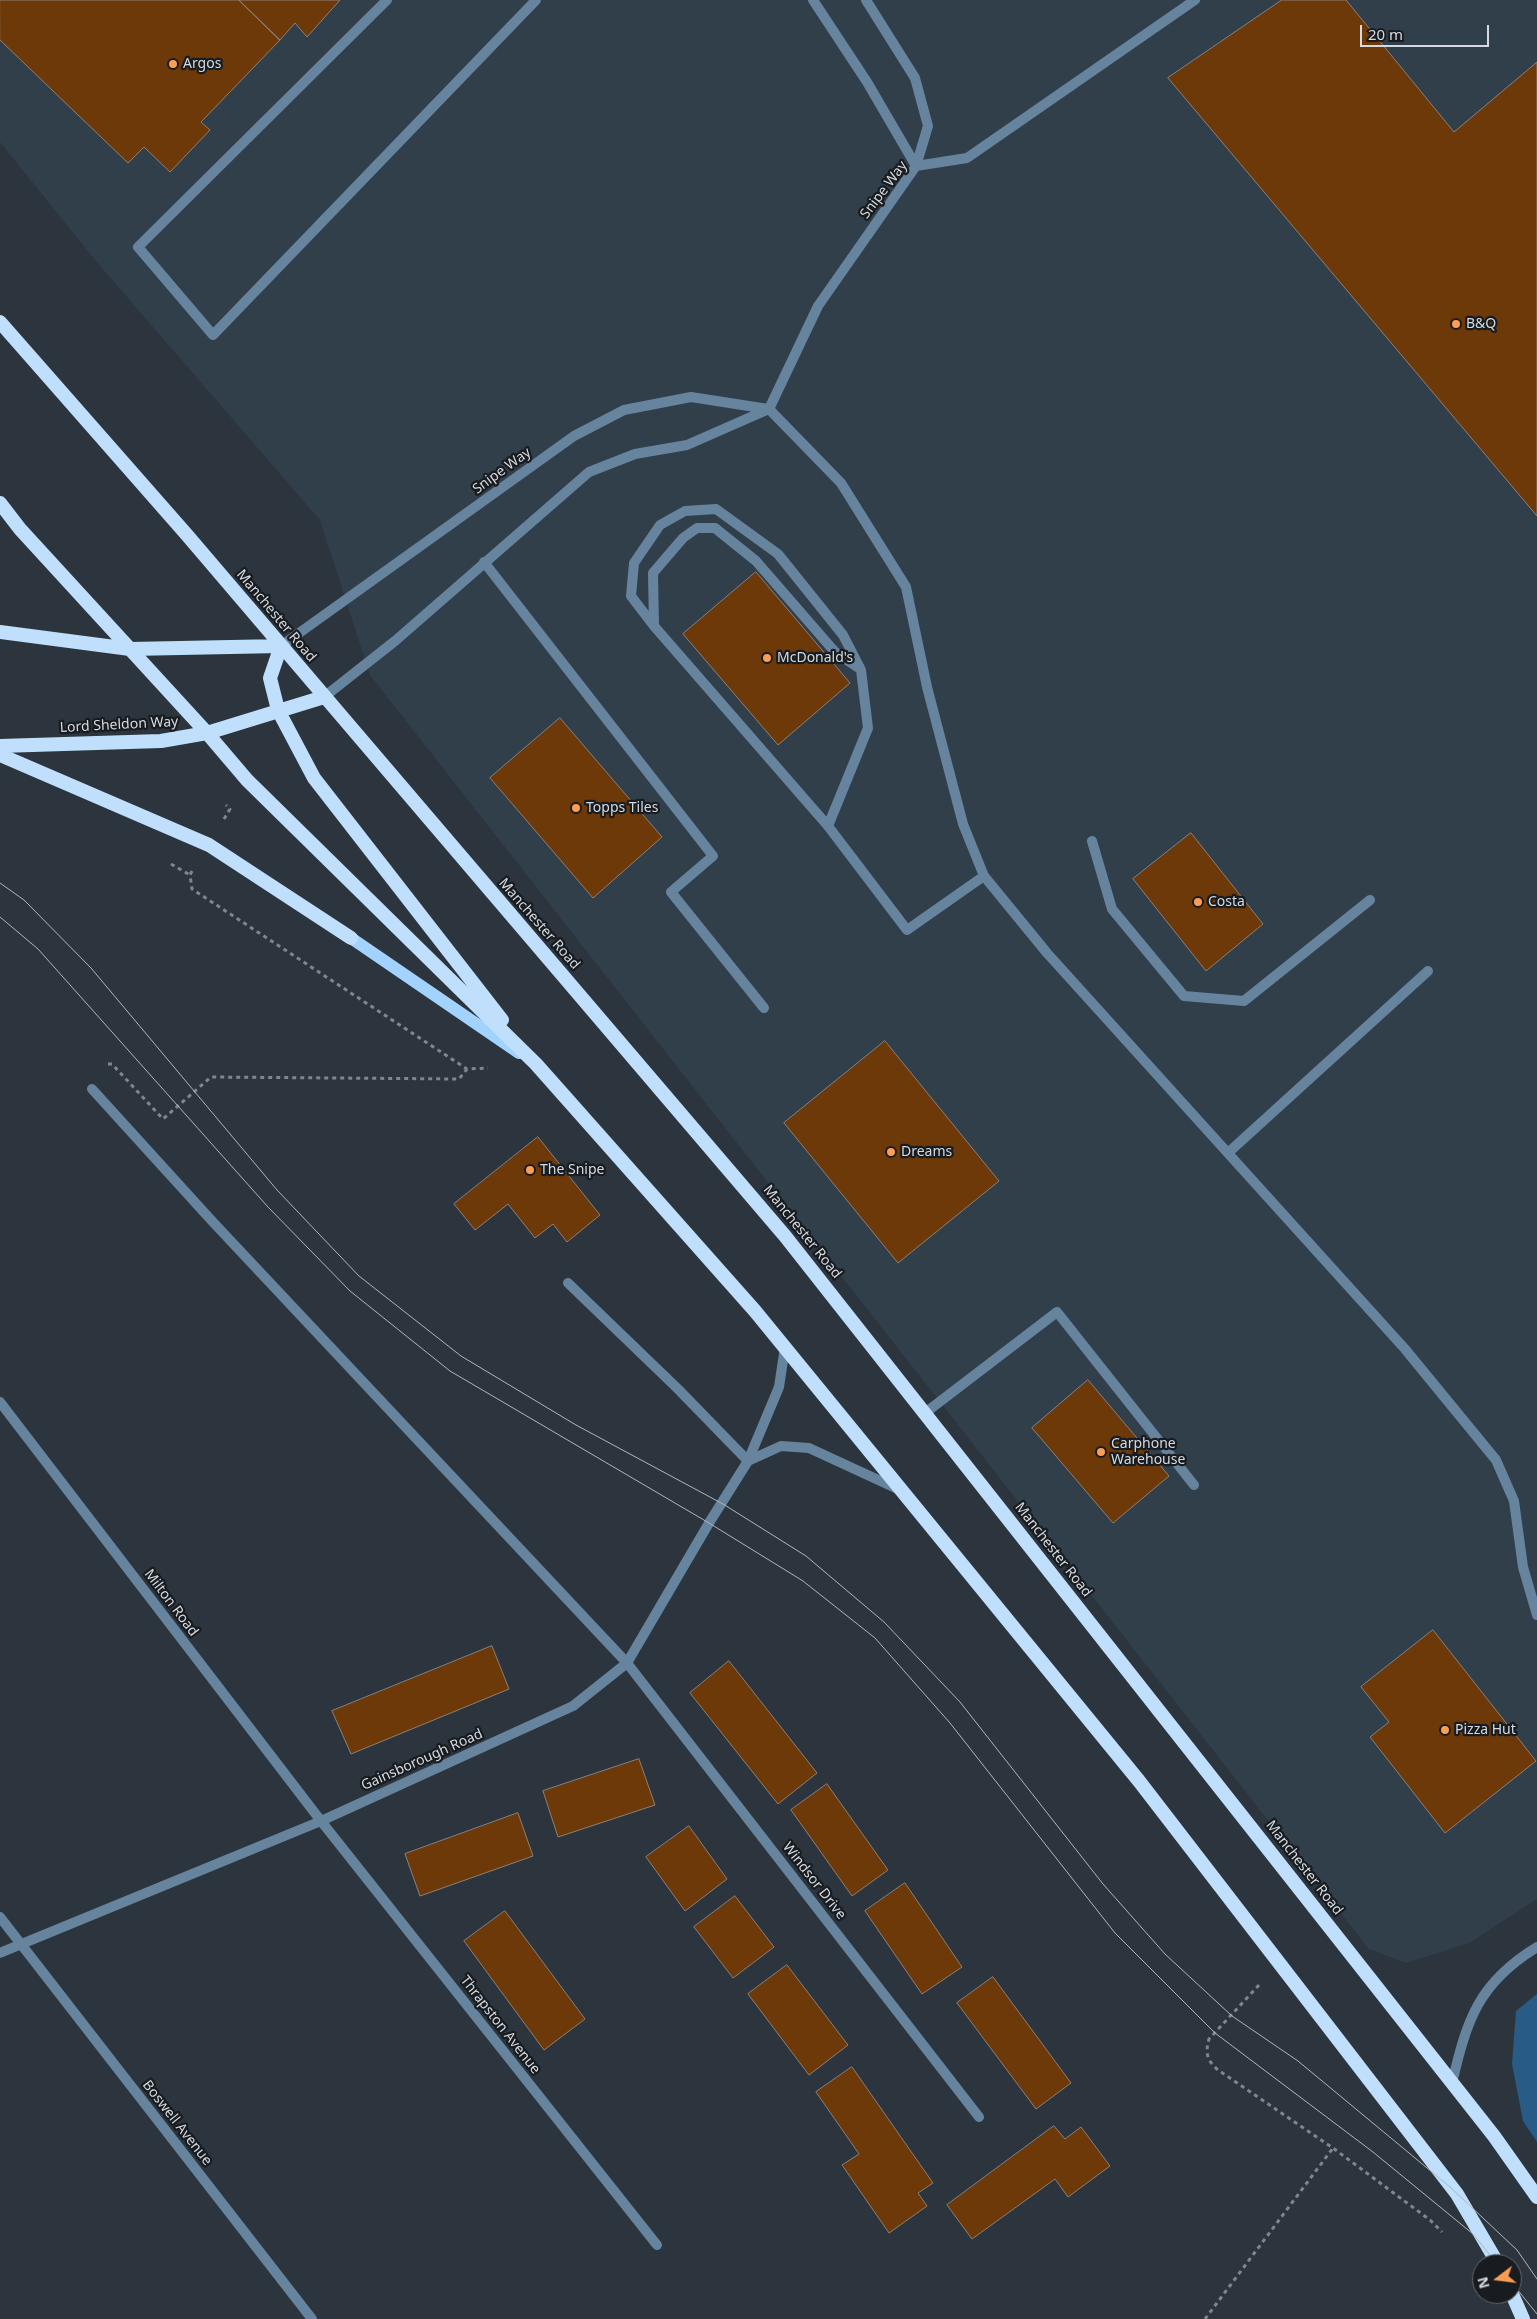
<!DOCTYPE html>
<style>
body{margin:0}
#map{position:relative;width:1537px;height:2319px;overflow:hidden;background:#2c353d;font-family:"Noto Sans",sans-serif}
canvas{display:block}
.north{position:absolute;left:1472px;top:2254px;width:50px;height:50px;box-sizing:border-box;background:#181c20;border:1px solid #63686c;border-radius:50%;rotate:255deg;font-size:14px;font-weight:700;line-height:20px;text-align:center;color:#d4dadf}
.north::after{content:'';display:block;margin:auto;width:18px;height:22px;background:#fc9d53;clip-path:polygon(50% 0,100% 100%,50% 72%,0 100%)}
.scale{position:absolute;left:1360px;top:25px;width:129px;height:22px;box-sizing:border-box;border:2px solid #d4dadf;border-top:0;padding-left:6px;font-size:15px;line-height:18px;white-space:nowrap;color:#d4dadf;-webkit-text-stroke:4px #181c20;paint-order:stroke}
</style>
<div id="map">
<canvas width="1537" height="2319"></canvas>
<div class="north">N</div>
<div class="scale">20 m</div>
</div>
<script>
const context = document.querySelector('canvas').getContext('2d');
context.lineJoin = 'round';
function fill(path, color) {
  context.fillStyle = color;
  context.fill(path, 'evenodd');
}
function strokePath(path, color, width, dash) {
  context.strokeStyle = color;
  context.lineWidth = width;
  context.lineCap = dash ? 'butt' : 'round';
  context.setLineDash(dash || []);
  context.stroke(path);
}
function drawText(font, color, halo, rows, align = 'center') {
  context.font = font + ' "Noto Sans",sans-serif';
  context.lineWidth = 4.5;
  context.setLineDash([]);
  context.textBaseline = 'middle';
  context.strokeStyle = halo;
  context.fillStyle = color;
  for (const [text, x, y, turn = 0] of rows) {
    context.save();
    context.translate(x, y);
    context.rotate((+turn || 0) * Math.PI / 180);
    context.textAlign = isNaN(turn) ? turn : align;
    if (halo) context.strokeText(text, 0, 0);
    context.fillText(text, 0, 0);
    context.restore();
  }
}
const built = new Path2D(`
 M0,0H1537V1899L1469,1943L1406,1963L1369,1949L370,675L320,520L95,260L0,142Z`);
const green = new Path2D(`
 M1537,1994V2142L1523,2121L1512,2064L1516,2011Z`);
const building = new Path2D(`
 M0,0H239L280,40L201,122L210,130L170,172L144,147L128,163L0,40Z
 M239,0H340L307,37L295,23L280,40Z
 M1282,0H1346L1454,132L1537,62V516L1168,78Z
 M756,572L850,683L778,745L683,634Z
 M560,718L662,837L593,898L490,778Z
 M1191,833L1263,924L1206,971L1133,879Z
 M885,1041L999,1181L898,1263L784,1123Z
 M538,1137L600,1215L567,1242L553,1224L535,1238L508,1204L475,1230L454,1204Z
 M1088,1380L1169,1476L1113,1523L1032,1428Z
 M1433,1630L1536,1761L1445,1833L1370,1737L1389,1722L1361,1687Z
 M492,1646L509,1689L351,1754L332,1711Z
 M729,1661L817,1773L778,1804L690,1693Z
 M639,1759L655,1805L558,1837L543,1791Z
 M827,1784L888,1870L852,1896L791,1810Z
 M518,1813L533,1856L420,1896L405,1854Z
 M689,1826L727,1879L685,1911L646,1857Z
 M905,1883L962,1967L922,1994L865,1911Z
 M735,1896L774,1947L733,1978L694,1927Z
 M505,1911L585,2019L544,2050L464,1941Z
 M787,1965L848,2045L809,2075L748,1994Z
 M993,1977L1071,2083L1036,2109L957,2003Z
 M852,2067L933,2183L918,2193L927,2206L889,2233L842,2165L859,2154L816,2092Z
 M1054,2126L1065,2139L1081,2127L1110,2166L1068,2197L1055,2179L972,2239L947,2205Z`);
const path = new Path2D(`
 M224,819L230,809L226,805
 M171,864L190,875
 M192,871L190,875L192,889L467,1069L488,1068
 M108,1064H112L163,1119L211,1077L459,1079L467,1069
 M1259,1985L1209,2039C1205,2054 1207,2060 1218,2070L1333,2148L1430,2220L1442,2232
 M1205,2319L1333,2148`);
const service = new Path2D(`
 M387,0L138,247L213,335L536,0
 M484,562L713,856L671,892L764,1008
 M654,626L653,573L683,538L697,528H715L756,561L835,652L859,668
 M828,826L868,728L861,670L843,635L778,554L716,509L685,511L660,525L634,563L631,596L654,626L828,826L907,930L984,876
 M1092,841L1112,909L1184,996L1244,1001L1370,900
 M92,1089L212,1221L627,1663
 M1229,1152L1428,971
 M568,1283L678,1389L748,1461
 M925,1413L1057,1312L1194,1485`);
const minor = new Path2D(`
 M813,0L867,82L916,166
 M916,166L967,158L1195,0
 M769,409L841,483L906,587L927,687L963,824L984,876L1047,953L1405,1349L1496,1460L1514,1501L1523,1567L1537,1615
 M281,646L574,436L624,410L691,397L768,409
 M324,697L395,641L589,472L635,454L687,445L769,409L818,306L916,166L928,126L915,78L866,0
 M0,1402L321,1821L657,2245
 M748,1461L781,1446L809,1448L900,1490
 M627,1663L979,2117
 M0,1917L312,2319
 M0,1953L321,1821L573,1706L627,1663L709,1523L748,1461L779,1387L785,1347
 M1452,2083C1467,2020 1478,1983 1537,1947`);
const primary = new Path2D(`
 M351,938L519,1053`);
const trunk = new Path2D(`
 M0,322L187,535L785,1236L1494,2136L1537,2197
 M0,503L20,529L207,733L247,780L536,1064L755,1311L1139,1781L1457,2194L1498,2264
 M0,632L130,649L281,646
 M281,646L270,678L278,710L314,778L502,1020
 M0,746L161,741L207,733L324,697
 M0,755L209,845L351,938
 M1512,2294L1523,2319`);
const tram = new Path2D(`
 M0,883L24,900L91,968L277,1190L359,1276L461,1356L576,1425L723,1504L806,1556L884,1622L960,1702L1103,1884L1165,1954L1232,2016L1298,2061L1450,2187L1517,2250L1537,2279
 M0,917L38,949L268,1207L350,1291L450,1371L709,1523L803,1581L875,1638L950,1723L1115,1933L1215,2033L1373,2152L1473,2234L1497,2264
 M1512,2283L1537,2314`);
const markers = [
 [173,64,5,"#fc9d53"],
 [1456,324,5,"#fc9d53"],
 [767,658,5,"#fc9d53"],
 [576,808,5,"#fc9d53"],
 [1198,902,5,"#fc9d53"],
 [891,1152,5,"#fc9d53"],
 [530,1170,5,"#fc9d53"],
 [1101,1452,5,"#fc9d53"],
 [1445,1730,5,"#fc9d53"]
];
const poiNames = [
 ["Argos",183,64],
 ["B&Q",1466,324],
 ["McDonald's",777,658],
 ["Topps Tiles",586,808],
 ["Costa",1208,902],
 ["Dreams",901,1152],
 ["The Snipe",540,1170],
 ["Carphone",1111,1444],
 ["Warehouse",1111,1460],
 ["Pizza Hut",1455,1730]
];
const streetNames = [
 ["Snipe Way",884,190,-53],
 ["Snipe Way",502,471,-36],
 ["Manchester Road",276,616,50],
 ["Lord Sheldon Way",119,725,-3],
 ["Manchester Road",539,924,49],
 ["Manchester Road",802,1232,51],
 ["Manchester Road",1053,1550,52],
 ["Milton Road",171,1603,53],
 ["Gainsborough Road",422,1760,-24],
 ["Manchester Road",1304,1868,52],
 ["Windsor Drive",814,1881,52],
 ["Thrapston Avenue",500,2025,52],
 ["Boswell Avenue",177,2123,52]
];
fill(built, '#313f4b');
fill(green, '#285c86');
fill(building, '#6e3908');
strokePath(building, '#8c8078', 1);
strokePath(path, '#7f878d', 3, [4, 4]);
strokePath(service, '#66849e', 10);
strokePath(minor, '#66849e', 10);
strokePath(primary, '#a2d2fe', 12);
strokePath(trunk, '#c0dffc', 14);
strokePath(tram, '#afb6bb', 1);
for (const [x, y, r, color] of markers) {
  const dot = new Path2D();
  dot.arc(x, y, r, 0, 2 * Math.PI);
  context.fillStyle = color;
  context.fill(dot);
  strokePath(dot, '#181c20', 2);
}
drawText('14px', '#d4dadf', '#181c20', poiNames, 'left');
drawText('14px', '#d4dadf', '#181c20', streetNames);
</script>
